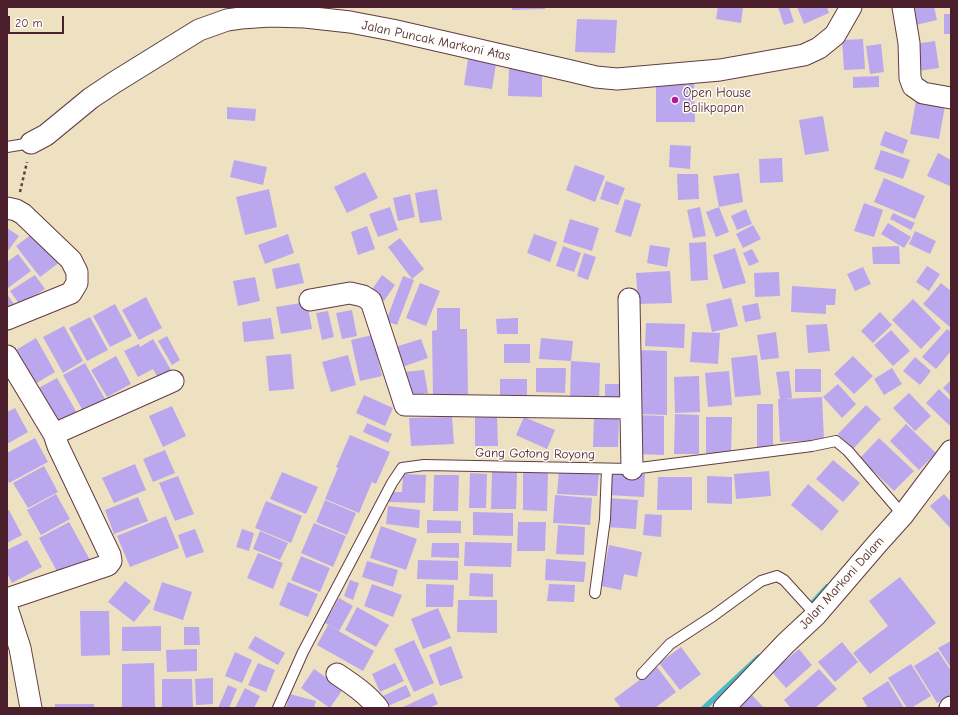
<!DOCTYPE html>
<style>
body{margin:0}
#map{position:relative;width:958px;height:715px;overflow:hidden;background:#eee1c2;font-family:"Comic Neue",sans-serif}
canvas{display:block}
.frame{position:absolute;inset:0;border:8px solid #4a1f2b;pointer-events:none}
.scale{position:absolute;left:8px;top:16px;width:56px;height:18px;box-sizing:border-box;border:2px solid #4a1f2b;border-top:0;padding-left:5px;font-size:12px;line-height:14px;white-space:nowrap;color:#4a1f2b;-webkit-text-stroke:3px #fdfcf7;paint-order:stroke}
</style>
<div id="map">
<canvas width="958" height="715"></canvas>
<div class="frame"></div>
<div class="scale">20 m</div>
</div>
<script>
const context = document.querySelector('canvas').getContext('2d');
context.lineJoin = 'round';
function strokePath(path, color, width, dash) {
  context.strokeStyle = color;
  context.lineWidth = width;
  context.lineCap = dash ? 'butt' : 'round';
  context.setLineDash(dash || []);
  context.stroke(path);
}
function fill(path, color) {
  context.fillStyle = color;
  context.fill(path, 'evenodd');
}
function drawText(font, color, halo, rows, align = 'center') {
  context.font = font + ' "Comic Neue",sans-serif';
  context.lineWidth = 3;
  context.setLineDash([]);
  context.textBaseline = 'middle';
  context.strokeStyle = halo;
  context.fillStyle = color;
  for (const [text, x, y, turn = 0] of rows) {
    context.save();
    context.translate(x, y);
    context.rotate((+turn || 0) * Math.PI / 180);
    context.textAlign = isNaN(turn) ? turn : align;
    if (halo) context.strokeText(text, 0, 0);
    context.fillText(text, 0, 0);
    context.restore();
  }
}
const stream = new Path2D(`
 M807,609L827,587
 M704,708L759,657`);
const building = new Path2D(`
 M512,7H545V9L512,10Z
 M718,7H743L741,23L716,19Z
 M778,7H789L794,22L784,25Z
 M797,7H827L829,13L804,24Z
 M912,7H934L937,20L916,25Z
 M944,14H951V34H944Z
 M577,19L617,20L615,53L575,52Z
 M863,39L865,69L844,70L842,40Z
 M935,41L939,68L918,71L914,44Z
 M881,44L884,72L870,74L866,46Z
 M468,59L496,64L492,89L464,85Z
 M509,68L542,70V97L508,96Z
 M879,76V87L853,88V77Z
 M694,77L695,122H656V78Z
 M916,101L945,106L939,139L910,134Z
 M227,107L256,109L255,121L227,119Z
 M823,116L829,151L805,155L799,120Z
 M885,131L908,140L903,154L880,145Z
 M670,145L691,146L690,169L669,167Z
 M881,150L910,160L903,179L874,169Z
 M938,153L951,160V183L950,186L927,176Z
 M782,158L783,182L760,183L759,159Z
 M234,160L267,167L263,185L230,177Z
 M575,165L605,176L595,202L566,190Z
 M365,172L378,198L347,213L334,187Z
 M739,173L743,202L719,207L713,176Z
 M677,174H698L699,199L678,200Z
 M884,178L925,196L915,219L874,202Z
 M606,181L625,188L618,205L600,199Z
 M269,189L277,227L245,235L236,197Z
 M437,189L442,220L420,223L415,193Z
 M410,194L415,217L398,221L393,198Z
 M625,199L641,204L631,237L615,232Z
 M864,203L883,210L874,237L854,231Z
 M390,207L398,230L378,237L369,214Z
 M700,207L706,236L693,238L687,210Z
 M719,207L729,232L716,237L706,212Z
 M746,209L752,224L737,230L731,216Z
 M893,213L915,223L911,230L890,219Z
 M570,219L599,228L592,251L563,242Z
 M888,223L911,237L904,248L881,234Z
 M753,225L761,239L743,248L736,234Z
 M367,226L375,249L358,255L351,232Z
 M7,228L19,236L7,252Z
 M36,231L60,262L40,277L16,246Z
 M915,231L936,241L930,254L909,244Z
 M288,234L294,253L265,264L258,245Z
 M534,234L557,242L550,262L527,253Z
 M400,238L424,269L412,279L388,247Z
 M706,242L708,280L691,281L689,243Z
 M650,245L670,248L667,267L647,263Z
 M563,246L581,253L574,272L556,266Z
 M899,246L900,264H873L872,247Z
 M735,248L746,283L723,289L713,255Z
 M752,249L759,262L749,266L743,253Z
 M584,253L596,257L588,280L577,276Z
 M18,254L31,271L8,288L7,286V262Z
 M299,263L304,283L276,289L272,269Z
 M927,266L940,274L929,291L916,282Z
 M863,267L871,284L855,291L847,274Z
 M670,271L672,303L638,304L636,273Z
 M779,272L780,296L755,297L754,273Z
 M35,275L45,289L20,305L10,291Z
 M382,275L395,285L384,301L371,291Z
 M403,276L414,280L397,325L386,321Z
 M255,277L260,301L238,306L233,281Z
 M420,283L440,291L426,326L406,318Z
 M941,283L951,291V328L923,304Z
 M792,286L836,289L835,305H826V314L791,312Z
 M7,294L16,307L7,313Z
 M146,297L162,328L139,340L122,310Z
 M731,298L738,326L712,332L706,304Z
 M913,299L941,328L921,349L892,320Z
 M307,302L312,329L281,334L276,307Z
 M758,303L761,319L745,322L742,306Z
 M115,304L132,336L110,347L93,316Z
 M437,308H460V329H467L468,399H433L432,331L437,330Z
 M352,310L357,336L342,339L336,313Z
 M328,311L334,337L322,340L316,313Z
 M880,312L892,325L873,343L861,331Z
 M90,317L108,350L87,361L69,328Z
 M271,318L274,339L244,342L242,322Z
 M518,318V334H497L496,319Z
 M646,323L685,324L684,348L645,346Z
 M827,324L830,351L808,353L806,325Z
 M64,326L83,361L63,373L43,337Z
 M947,329L951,332V351L936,369L922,357Z
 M891,330L910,351L893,366L874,345Z
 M692,332L720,333L718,364L690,362Z
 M776,332L779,358L761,360L757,335Z
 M372,335L382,376L360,381L351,340Z
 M167,336L180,360L172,365L158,341Z
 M36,338L55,372L35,384L16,350Z
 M541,338L573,341L571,361L539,359Z
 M153,339L171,370L158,378L153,369L138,377L124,351L139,344L140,347Z
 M421,339L428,358L402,367L395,347Z
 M504,344H530V363H504Z
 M638,350L667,351V415L637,414Z
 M291,354L294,389L269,391L266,356Z
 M348,355L356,385L331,392L322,362Z
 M757,355L761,395L735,397L731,358Z
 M116,356L131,384L107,397L91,370Z
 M853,356L873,376L854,394L834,374Z
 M915,357L931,371L920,385L903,371Z
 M571,361L600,363L599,402L570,401Z
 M85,363L105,399L83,411L63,375Z
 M536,368H566L565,393L536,392Z
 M892,368L902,384L884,395L874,379Z
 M795,369H821V392H795Z
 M424,370L428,393L407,396L404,372Z
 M729,371L732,405L708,407L705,373Z
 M789,371L792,398L785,399L822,397L824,440L780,442L778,399H780L776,372Z
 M699,376L700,412L675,413L674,377Z
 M57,378L77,413L55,425L35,390Z
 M500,379H527V398L500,397Z
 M951,380V396L943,388Z
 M605,384H625V403H605Z
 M838,384L856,404L842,418L823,397Z
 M939,389L951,401V424L949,425L926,403Z
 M909,393L931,416L915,431L893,408Z
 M364,395L393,408L385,426L356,413Z
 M757,404H773V450H757Z
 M866,405L881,419L853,449L838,434Z
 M172,406L186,436L163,447L149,416Z
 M15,408L28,432L7,444V412Z
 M675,414L699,415V454H674Z
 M636,415L664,416V455L636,454Z
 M497,416L498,446H475V417Z
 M452,417L454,444L411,446L409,418Z
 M524,417L555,430L547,449L516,435Z
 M706,417H732L731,453H706Z
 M594,418L619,419L618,447H593Z
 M367,423L392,434L388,443L363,432Z
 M906,424L936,453L919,470L890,441Z
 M350,435L390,452L376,484L372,482L359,513L325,499L338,468L336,467Z
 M35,438L48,462L9,483L7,478V453Z
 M879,438L914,471L894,491L860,458Z
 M165,450L175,473L153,482L143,459Z
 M833,460L860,483L843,502L816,479Z
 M135,464L146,490L114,503L102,478Z
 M44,466L58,492L28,508L13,483Z
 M559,470L599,473L597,496L557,494Z
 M492,471L517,472L516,509H491Z
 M523,471H548L547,511L523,510Z
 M608,471L645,474L644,497L607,495Z
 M769,471L771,496L736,499L734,474Z
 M282,472L318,487L306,514L270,499Z
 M470,473L487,474L486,508H469Z
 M403,474L426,475L425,503L389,502V492H402Z
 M434,475H459L458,511H433Z
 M178,476L194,514L175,521L159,483Z
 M707,476L732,477V504L707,503Z
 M658,477H692V510H657Z
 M808,484L839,511L822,531L791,505Z
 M56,494L70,519L41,535L27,510Z
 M944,494L951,502V529L930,506Z
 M555,495L592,498L590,525L553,523Z
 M138,497L148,521L114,534L105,510Z
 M608,498L638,500L636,529L606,527Z
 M325,500L356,513L347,535L316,522Z
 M266,501L302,516L291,543L255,528Z
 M388,506L420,510L419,528L386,524Z
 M9,510L22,535L7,543V511Z
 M473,512L513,513V536L473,535Z
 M645,514L662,515L661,537L643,535Z
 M166,516L179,548L130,567L117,536Z
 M427,520L461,521V533H427Z
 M69,522L90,560L60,577L39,538Z
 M518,522H546L545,551H517Z
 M314,523L346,536L333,567L301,553Z
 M558,525L585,527L584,555L556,554Z
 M381,526L417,539L406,570L370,558Z
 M195,529L204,552L186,558L178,535Z
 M242,529L254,533L249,551L236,547Z
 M260,531L288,543L280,560L253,549Z
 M27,540L42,567L12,583L7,573V550Z
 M465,542L512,543L511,567L464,566Z
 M432,543H459V558L431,557Z
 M609,545L642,552L637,577L624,574L621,590L601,586Z
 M258,553L283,563L273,589L247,578Z
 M301,556L330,568L320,592L291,580Z
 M546,559L586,562L584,582L545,580Z
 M418,560L458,561V580L417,579Z
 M367,561L398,570L393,587L362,577Z
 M470,573L493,574V597L469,596Z
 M900,577L936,623L870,674L853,653L888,626L869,601Z
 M350,580L359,583L353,600L344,596Z
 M125,581L151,601L134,622L108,602Z
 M162,582L192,592L183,620L153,610Z
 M288,582L318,594L308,617L279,605Z
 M372,584L402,595L393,617L364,606Z
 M426,584L454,585L453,607H426Z
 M549,584L575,585L574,602L547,601Z
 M339,598L353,606L339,631L325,623Z
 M458,600H497V633L457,632Z
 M357,607L389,625L376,647L345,630Z
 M438,608L451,638L423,649L411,619Z
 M80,611H109L110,655L81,656Z
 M328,625L374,651L363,671L317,645Z
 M161,626V651H122V627Z
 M184,627H199L200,645H184Z
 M255,636L285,653L278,665L248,648Z
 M414,640L434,683L414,692L394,649Z
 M951,641V668L938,648Z
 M842,642L858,662L835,682L818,662Z
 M451,646L463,678L440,686L429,655Z
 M681,647L701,674L680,690L659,663Z
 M197,649V671L167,672L166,650Z
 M799,649L812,665L786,688L772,672Z
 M938,651L951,671V695L937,703L914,666Z
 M235,652L252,660L242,683L225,676Z
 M154,663L155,708H122V664Z
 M258,663L275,670L266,692L248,685Z
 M395,663L404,681L380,692L372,674Z
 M911,664L931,696L911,708H907L888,678Z
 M657,667L676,692L655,708H621L614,699Z
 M314,669L343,689L330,708L301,688Z
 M819,669L837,689L815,708H791L784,700Z
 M213,678V704L196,705L195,679Z
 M162,679H192L193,708H162Z
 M888,681L904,708H868L862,698Z
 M228,685L237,689L229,708H218Z
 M406,685L411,696L388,706L383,696Z
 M245,688L260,696L254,708H235Z
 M433,693L438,704L429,708H401Z
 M290,694L316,701L314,708H286Z
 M752,695L764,708H737Z
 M55,704H94V708H55Z`);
const path = new Path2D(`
 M20,192L27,162`);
const service = new Path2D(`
 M7,147L31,143
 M595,593L605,519L607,469
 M642,674L670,644L713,616L761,581L777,576L784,580L816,615
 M278,708L303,652L392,483L402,468L424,465L632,469L812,446L836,441L848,451L903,515`);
const minor = new Path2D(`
 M903,7L909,43L910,78L913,86L923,93L951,98
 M31,143L46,135L91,98L115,82L199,30L227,20L241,18L270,16L305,17L350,22L392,30L571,71L596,77L617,79L720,70L804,55L819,48L835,35L851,7
 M7,208L16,210L23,214L71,260L77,272V283L71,293L7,319
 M629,299L632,469
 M310,300L350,293L363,296L371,301L405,405L630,408
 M7,356L54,434L58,446L110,555L111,561L108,565L7,599
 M54,434L173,381
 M7,608L20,648L31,708
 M337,674C352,684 367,694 378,708
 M724,708L786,643L816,615L877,544L903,515L951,451
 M950,708L951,707`);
const markers = [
 [675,100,4,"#b5179e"]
];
const streetNames = [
 ["Jalan Puncak Markoni Atas",436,41,12],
 ["Gang Gotong Royong",535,454,1],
 ["Jalan Markoni Dalam",842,583,-48]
];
const poiNames = [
 ["Open House",683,93],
 ["Balikpapan",683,108]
];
strokePath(stream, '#4bb9c6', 5.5);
fill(building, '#bba7ee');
strokePath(service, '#633c42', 12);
strokePath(minor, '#633c42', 23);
strokePath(path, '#633c42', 2.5, [3, 3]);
strokePath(service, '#fff', 10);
strokePath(minor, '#fff', 21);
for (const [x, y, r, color] of markers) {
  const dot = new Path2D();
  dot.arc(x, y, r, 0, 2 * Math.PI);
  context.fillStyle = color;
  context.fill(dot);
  strokePath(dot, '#fdfcf7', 1.5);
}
drawText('13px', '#4a1f2b', '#fdfcf7', streetNames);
drawText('13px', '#4a1f2b', '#fdfcf7', poiNames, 'left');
</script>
